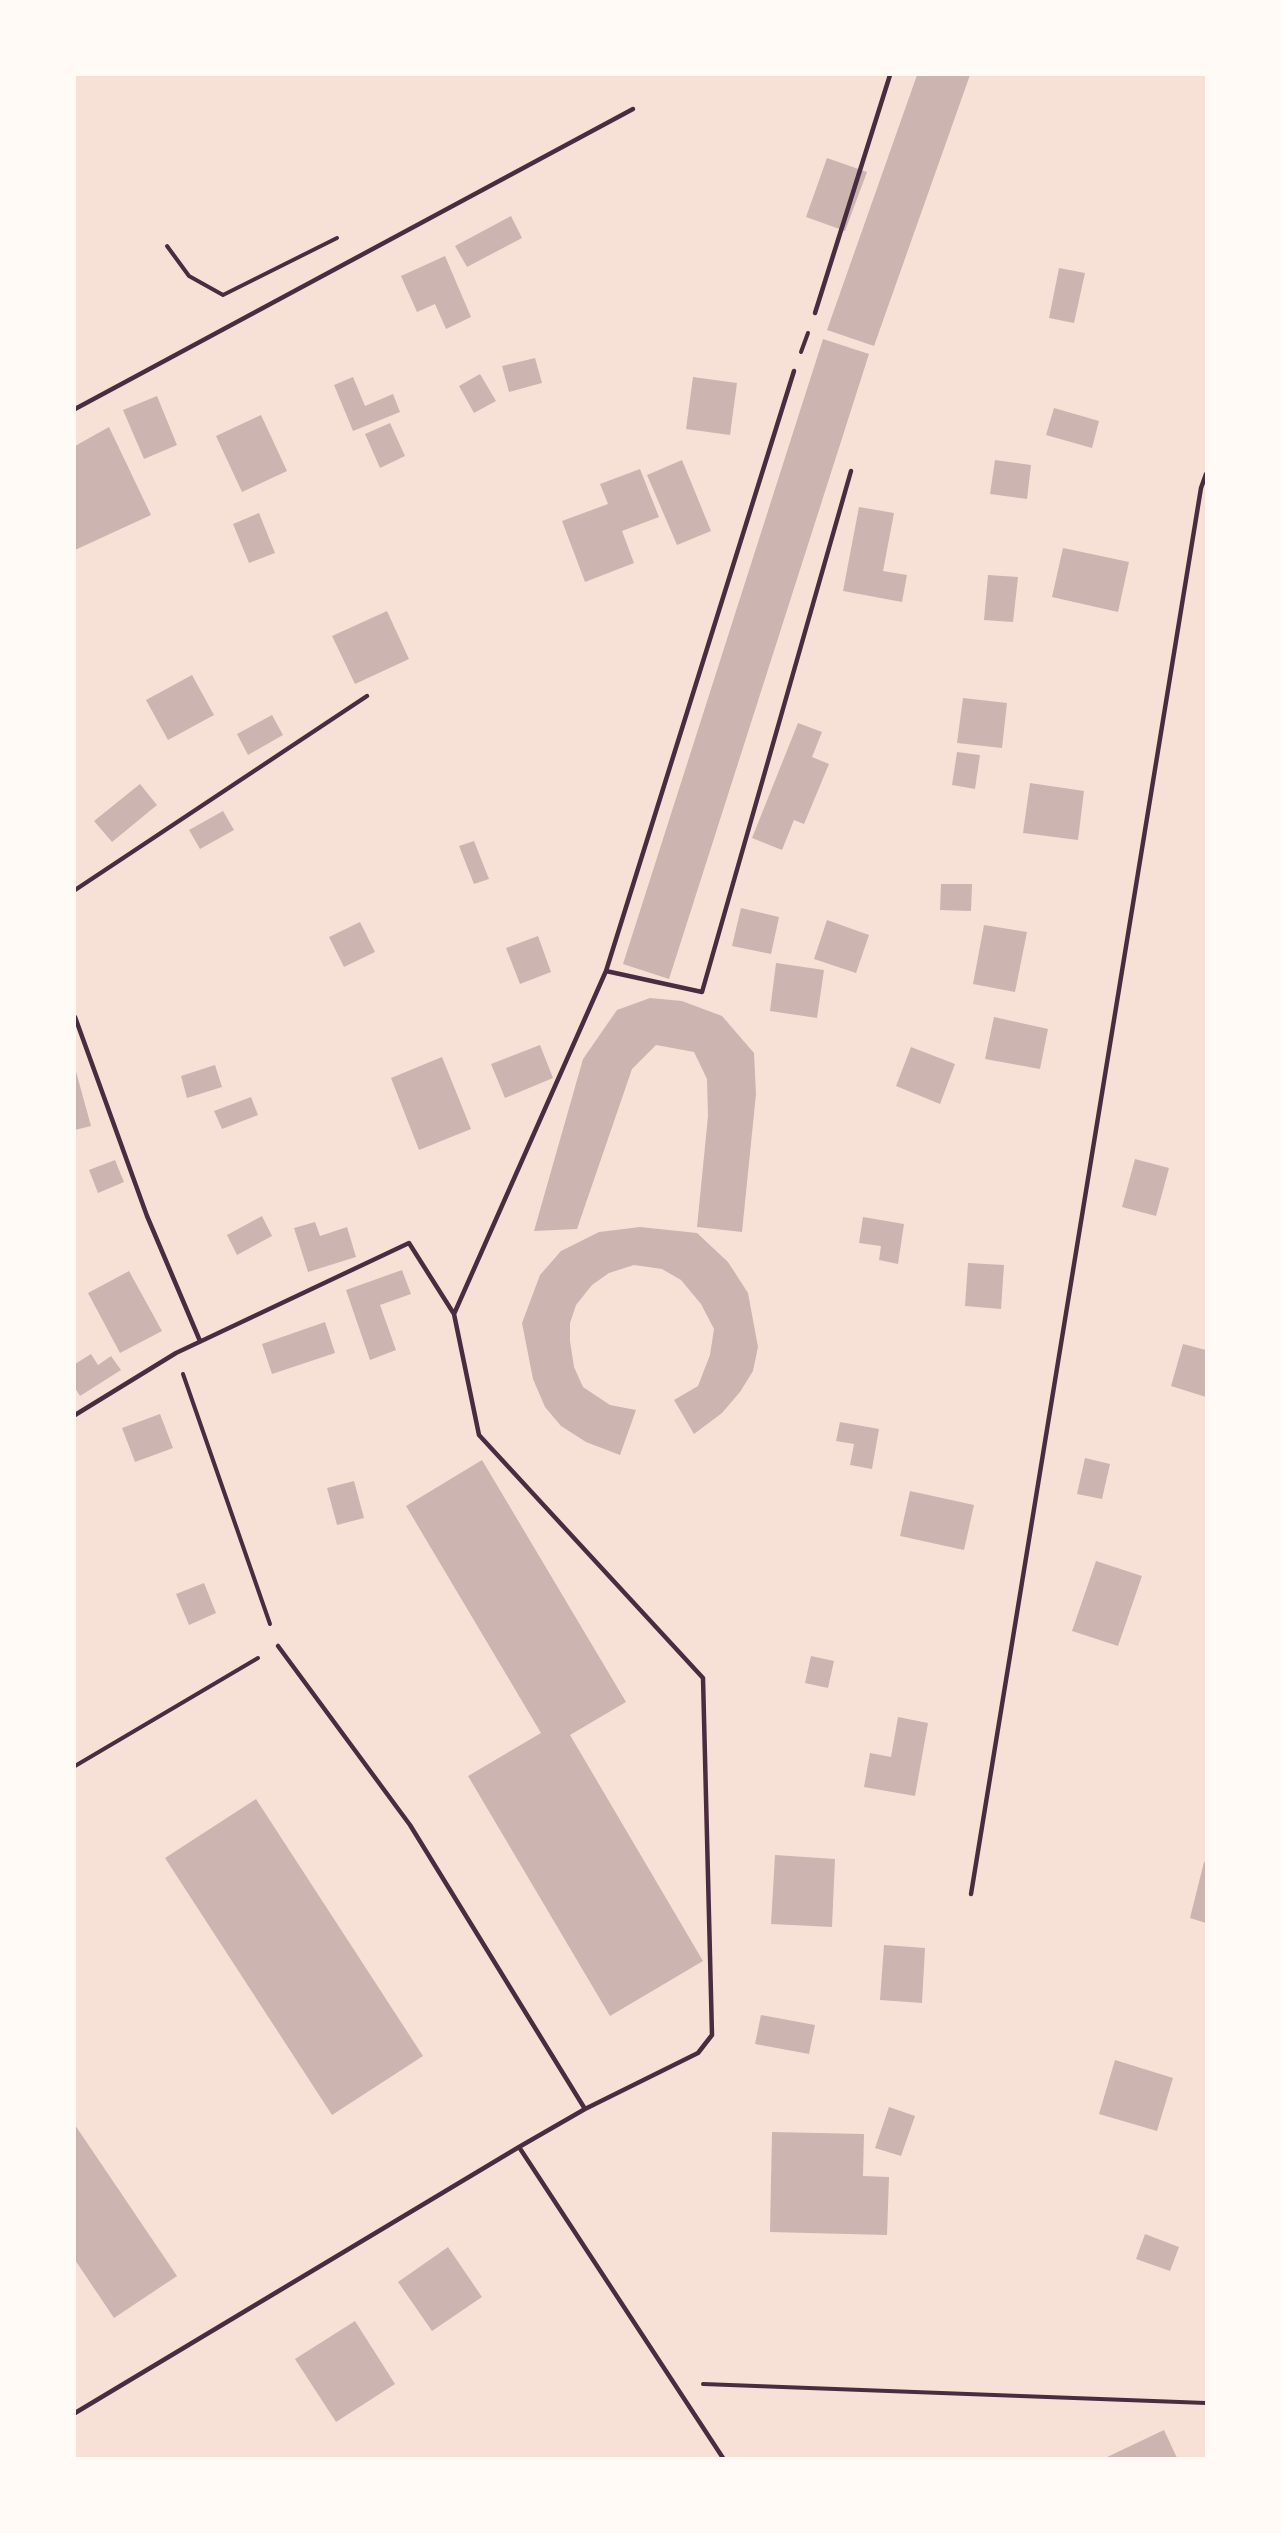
<!DOCTYPE html>
<style>
body{margin:0}
#map{position:relative;width:1281px;height:2533px;overflow:hidden;background:#f7e1d7;font-family:Rubik,sans-serif}
canvas{display:block}
.frame{position:absolute;inset:0;border:76px solid #fffaf5;pointer-events:none}
</style>
<div id="map">
<canvas width="1281" height="2533"></canvas>
<div class="frame"></div>
</div>
<script>
const context = document.querySelector('canvas').getContext('2d');
context.lineJoin = 'round';
function fill(path, color) {
  context.fillStyle = color;
  context.fill(path, 'evenodd');
}
function strokePath(path, color, width, dash) {
  context.strokeStyle = color;
  context.lineWidth = width;
  context.lineCap = dash ? 'butt' : 'round';
  context.setLineDash(dash || []);
  context.stroke(path);
}
const building = new Path2D(`
 M917,75H970L874,346L827,330Z
 M827,158L867,172L845,231L806,217Z
 M511,216L522,238L467,267L455,246Z
 M445,256L471,317L446,329L435,304L417,312L401,276Z
 M1059,268L1085,273L1074,323L1049,318Z
 M823,339L869,354L669,979L623,964Z
 M535,358L542,383L509,392L502,366Z
 M480,374L496,401L474,413L459,386Z
 M353,377L365,406L393,394L400,412L353,431L334,385Z
 M693,377L737,383L730,435L686,429Z
 M157,396L177,445L144,459L123,410Z
 M1054,408L1099,421L1092,448L1046,435Z
 M261,415L287,471L242,492L216,436Z
 M390,423L405,456L380,468L365,434Z
 M109,427L151,515L75,550V446Z
 M682,460L711,531L677,545L647,475Z
 M995,460L1031,465L1027,499L990,494Z
 M640,469L659,517L622,531L634,563L585,582L562,521L608,504L600,484Z
 M859,507L894,513L883,571L907,575L902,602L843,591Z
 M259,513L275,553L249,563L233,524Z
 M1063,548L1129,562L1118,612L1052,597Z
 M988,575L1018,577L1013,622L984,620Z
 M387,611L409,659L355,684L332,636Z
 M192,675L214,715L168,740L146,700Z
 M963,698L1007,703L1002,748L957,743Z
 M272,715L283,735L248,755L237,734Z
 M798,723L822,732L812,757L829,764L804,824L794,820L782,850L752,838Z
 M957,752L980,755L975,789L952,785Z
 M1030,783L1084,791L1078,840L1023,833Z
 M140,784L157,805L112,842L94,821Z
 M223,811L234,830L200,849L189,830Z
 M474,841L489,879L474,884L459,846Z
 M941,884H972L971,911L940,910Z
 M741,908L779,917L771,954L732,946Z
 M827,920L869,935L856,973L814,959Z
 M360,922L375,952L344,967L329,937Z
 M984,925L1027,932L1015,992L973,984Z
 M538,936L551,972L520,984L506,948Z
 M776,963L824,970L817,1018L770,1011Z
 M650,998L682,1001L722,1016L754,1053L756,1094L742,1232L697,1227L708,1116L707,1079L694,1052L656,1045L632,1069L577,1229L534,1231L583,1059L617,1010Z
 M994,1017L1048,1029L1040,1069L985,1059Z
 M540,1045L553,1078L505,1098L491,1064Z
 M911,1047L955,1064L940,1104L896,1086Z
 M442,1057L471,1129L419,1150L391,1078Z
 M215,1065L222,1087L187,1098L181,1076Z
 M75,1068L91,1126L75,1130Z
 M251,1097L258,1115L222,1129L214,1111Z
 M1135,1159L1169,1168L1156,1216L1122,1207Z
 M115,1160L124,1182L98,1193L89,1170Z
 M262,1216L272,1236L237,1255L227,1235Z
 M863,1217L904,1224L898,1264L879,1260L881,1246L859,1243Z
 M315,1222L320,1236L347,1227L356,1257L308,1272L294,1228Z
 M640,1227L697,1233L728,1262L748,1293L758,1347L753,1371L740,1392L722,1413L694,1434L674,1400L698,1386L710,1355L714,1329L701,1304L681,1280L662,1269L634,1265L609,1273L592,1285L576,1305L570,1323V1341L574,1367L583,1387L610,1405L636,1410L620,1455L586,1442L561,1426L545,1407L533,1379L522,1323L540,1275L561,1251L599,1232Z
 M968,1263L1004,1265L1001,1309L965,1306Z
 M402,1270L411,1294L380,1305L396,1350L370,1360L346,1290Z
 M129,1271L162,1331L120,1353L88,1293Z
 M325,1322L335,1353L272,1374L262,1344Z
 M1183,1344L1206,1350V1397L1171,1386Z
 M91,1354L98,1365L111,1356L121,1370L80,1396L75,1388V1364Z
 M160,1414L173,1448L135,1462L122,1428Z
 M840,1422L879,1429L872,1469L850,1465L854,1444L836,1441Z
 M1085,1458L1110,1464L1102,1499L1077,1494Z
 M482,1460L626,1702L570,1735L703,1961L610,2016L468,1776L541,1733L406,1506Z
 M354,1481L364,1518L337,1525L327,1488Z
 M910,1491L974,1505L964,1550L900,1536Z
 M1096,1561L1142,1576L1118,1646L1072,1631Z
 M204,1583L216,1613L189,1625L176,1594Z
 M811,1656L834,1661L828,1688L805,1683Z
 M898,1717L928,1723L915,1796L864,1787L870,1753L891,1757Z
 M256,1799L423,2056L332,2115L165,1858Z
 M775,1855L835,1859L832,1927L771,1924Z
 M1204,1862L1206,1863V1923L1190,1918Z
 M884,1945L925,1948L922,2003L880,2000Z
 M761,2015L815,2025L809,2054L755,2044Z
 M1115,2060L1173,2078L1157,2131L1099,2114Z
 M889,2107L915,2116L901,2156L875,2148Z
 M75,2125L177,2276L114,2318L75,2260Z
 M772,2132L864,2134L863,2176L889,2177L887,2235L770,2232Z
 M1145,2234L1179,2247L1170,2271L1136,2259Z
 M448,2247L482,2297L432,2331L398,2282Z
 M355,2321L395,2384L336,2422L295,2359Z
 M1164,2430L1177,2458H1105Z`);
const path = new Path2D(`
 M167,246L189,276L223,295L337,238
 M801,352L808,333
 M183,1374L270,1624
 M75,1766L258,1658
 M703,2384L1206,2403`);
const service = new Path2D(`
 M815,313L890,75
 M75,409L633,109
 M75,890L367,696
 M606,971L702,992L851,471
 M75,1017L147,1216L200,1341
 M454,1314L606,971L794,371
 M75,1415L176,1353L409,1243L454,1314L479,1435L703,1678L712,2035L698,2053L585,2109L519,2147
 M278,1646L410,1825L585,2109
 M971,1894L1201,488L1206,474
 M75,2413L519,2147L723,2458`);
fill(building, '#ccb4b1');
strokePath(path, '#4a2c40', 4);
strokePath(service, '#4a2c40', 4.5);
</script>
